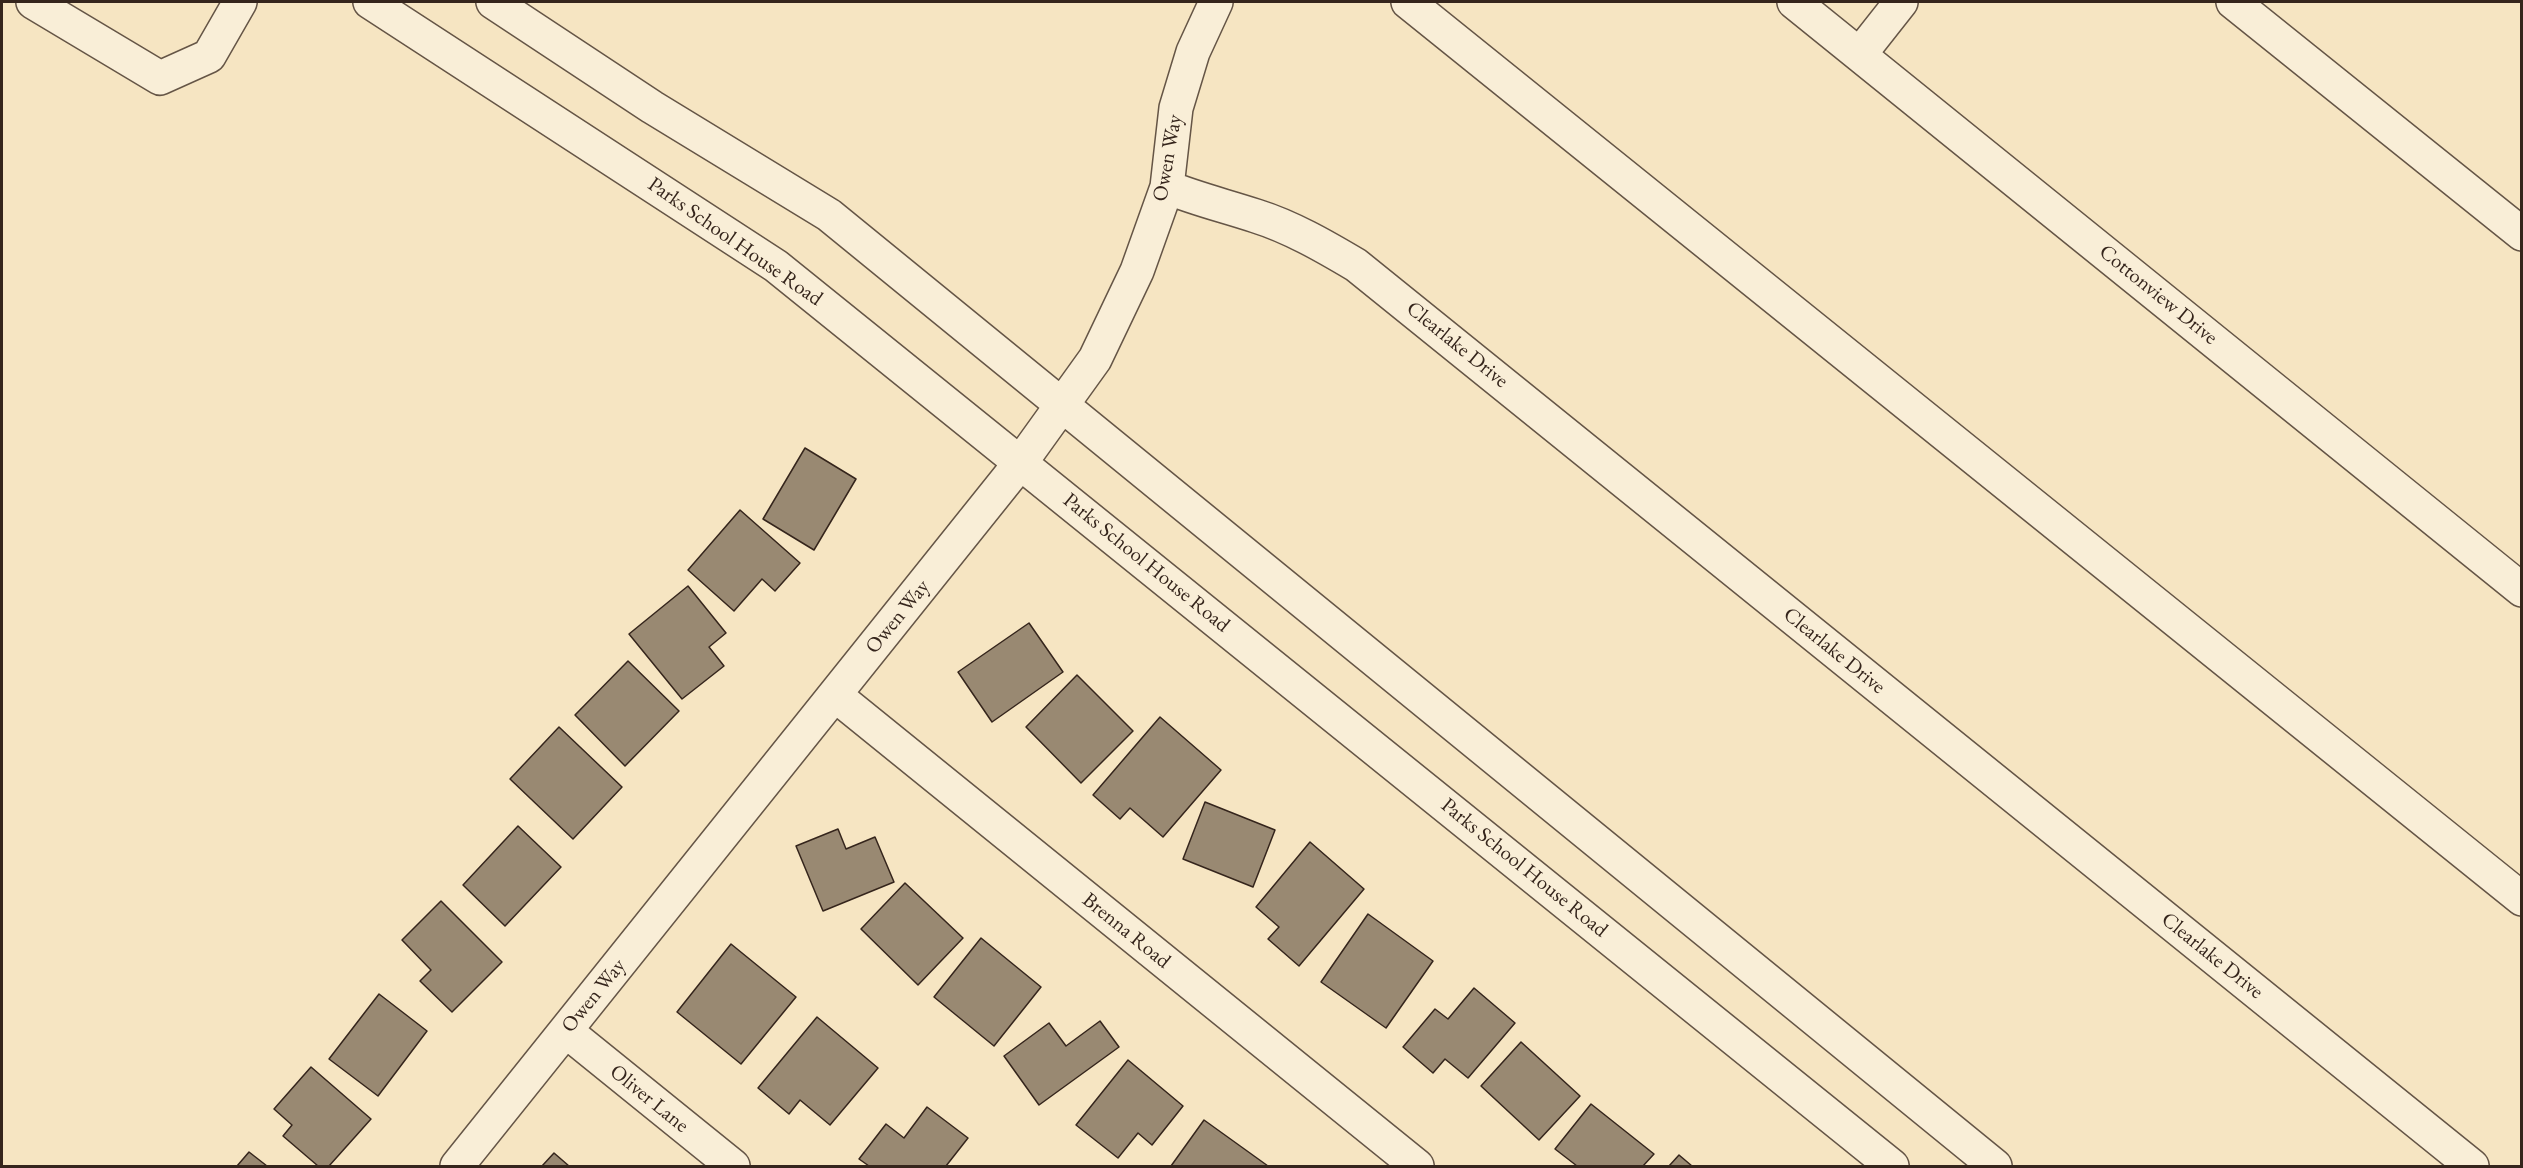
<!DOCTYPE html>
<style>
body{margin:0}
#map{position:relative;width:2523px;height:1168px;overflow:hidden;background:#f6e5c2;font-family:"EB Garamond",serif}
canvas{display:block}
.frame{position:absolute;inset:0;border:3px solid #35251c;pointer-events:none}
</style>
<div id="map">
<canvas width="2523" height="1168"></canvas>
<div class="frame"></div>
</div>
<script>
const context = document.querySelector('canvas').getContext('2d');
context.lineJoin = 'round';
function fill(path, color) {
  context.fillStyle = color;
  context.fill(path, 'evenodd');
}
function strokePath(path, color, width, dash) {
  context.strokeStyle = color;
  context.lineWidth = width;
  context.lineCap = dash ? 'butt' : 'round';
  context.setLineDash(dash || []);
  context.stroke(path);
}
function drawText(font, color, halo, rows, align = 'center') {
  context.font = font + ' "EB Garamond",serif';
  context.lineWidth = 5;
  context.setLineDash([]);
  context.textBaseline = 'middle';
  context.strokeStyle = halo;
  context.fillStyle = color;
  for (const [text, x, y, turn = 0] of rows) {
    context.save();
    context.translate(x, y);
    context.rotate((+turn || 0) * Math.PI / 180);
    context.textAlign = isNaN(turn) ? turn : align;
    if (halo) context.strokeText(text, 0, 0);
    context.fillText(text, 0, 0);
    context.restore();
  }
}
const building = new Path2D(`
 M805,448L856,479L814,550L763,519Z
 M740,510L800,563L775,591L762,579L734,611L688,570Z
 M688,586L726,633L709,647L724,666L682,699L629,634Z
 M1029,623L1063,672L992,722L958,672Z
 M628,661L679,711L625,766L575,715Z
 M1077,675L1133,731L1081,783L1026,727Z
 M1160,717L1221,770L1163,837L1130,808L1120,819L1093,795Z
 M559,727L622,787L573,839L510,779Z
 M1205,802L1275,830L1253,887L1183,859Z
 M518,826L561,867L505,926L463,885Z
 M838,829L846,849L875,837L894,882L823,911L796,846Z
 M1310,842L1364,889L1299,966L1268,939L1279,927L1256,907Z
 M905,883L963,938L918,985L861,929Z
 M441,901L502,962L452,1012L420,981L431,970L402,940Z
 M1368,914L1433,961L1386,1028L1321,982Z
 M981,938L1041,987L994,1046L934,997Z
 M731,944L796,997L741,1064L677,1012Z
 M1474,988L1515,1023L1468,1078L1445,1059L1433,1073L1403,1047L1435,1009L1448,1019Z
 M379,994L427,1031L378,1096L329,1059Z
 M817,1017L878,1068L830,1125L800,1100L789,1114L758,1088Z
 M1100,1021L1119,1047L1039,1105L1004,1056L1049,1023L1066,1046Z
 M1521,1042L1580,1096L1539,1140L1481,1086Z
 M1128,1060L1183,1106L1152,1145L1138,1133L1118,1158L1076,1125Z
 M311,1067L371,1119L329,1166H318L283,1136L292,1125L274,1109Z
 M1591,1104L1654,1154L1643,1166H1577L1555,1149Z
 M927,1107L968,1138L946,1166H869L859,1159L886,1124L904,1138Z
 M1204,1120L1268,1166H1171Z
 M249,1152L267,1166H237Z
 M554,1153L569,1166H542Z
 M1679,1155L1692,1166H1669Z`);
const minor = new Path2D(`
 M33,2L160,78L209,56L240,2
 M370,2L776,266L1892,1166
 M493,2L652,107L829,215L1995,1166
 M1408,2L2522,899
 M1794,2L2522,590
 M2233,2L2522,234
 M1860,54L1901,2
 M1167,187C1196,199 1226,206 1256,216C1291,227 1324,246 1356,265L2472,1166
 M835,695L1417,1166
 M566,1031L733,1166
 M457,1166L1021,462L1095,359L1137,271L1167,187L1176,108L1193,52L1216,2`);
const streetNames = [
 ["Owen Way",1168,158,-80],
 ["Parks School House Road",735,242,35],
 ["Cottonview Drive",2158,295,39],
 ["Clearlake Drive",1457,345,39],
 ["Parks School House Road",1146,563,39],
 ["Owen Way",898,617,-51],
 ["Clearlake Drive",1834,651,39],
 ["Parks School House Road",1524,868,39],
 ["Brenna Road",1126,931,39],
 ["Clearlake Drive",2212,956,39],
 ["Owen Way",594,996,-51],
 ["Oliver Lane",649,1099,39]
];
fill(building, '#998972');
strokePath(building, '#35251c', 1.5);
strokePath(minor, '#655546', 36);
strokePath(minor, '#f9eed7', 33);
drawText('21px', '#35251c', '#f9eed7', streetNames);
</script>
